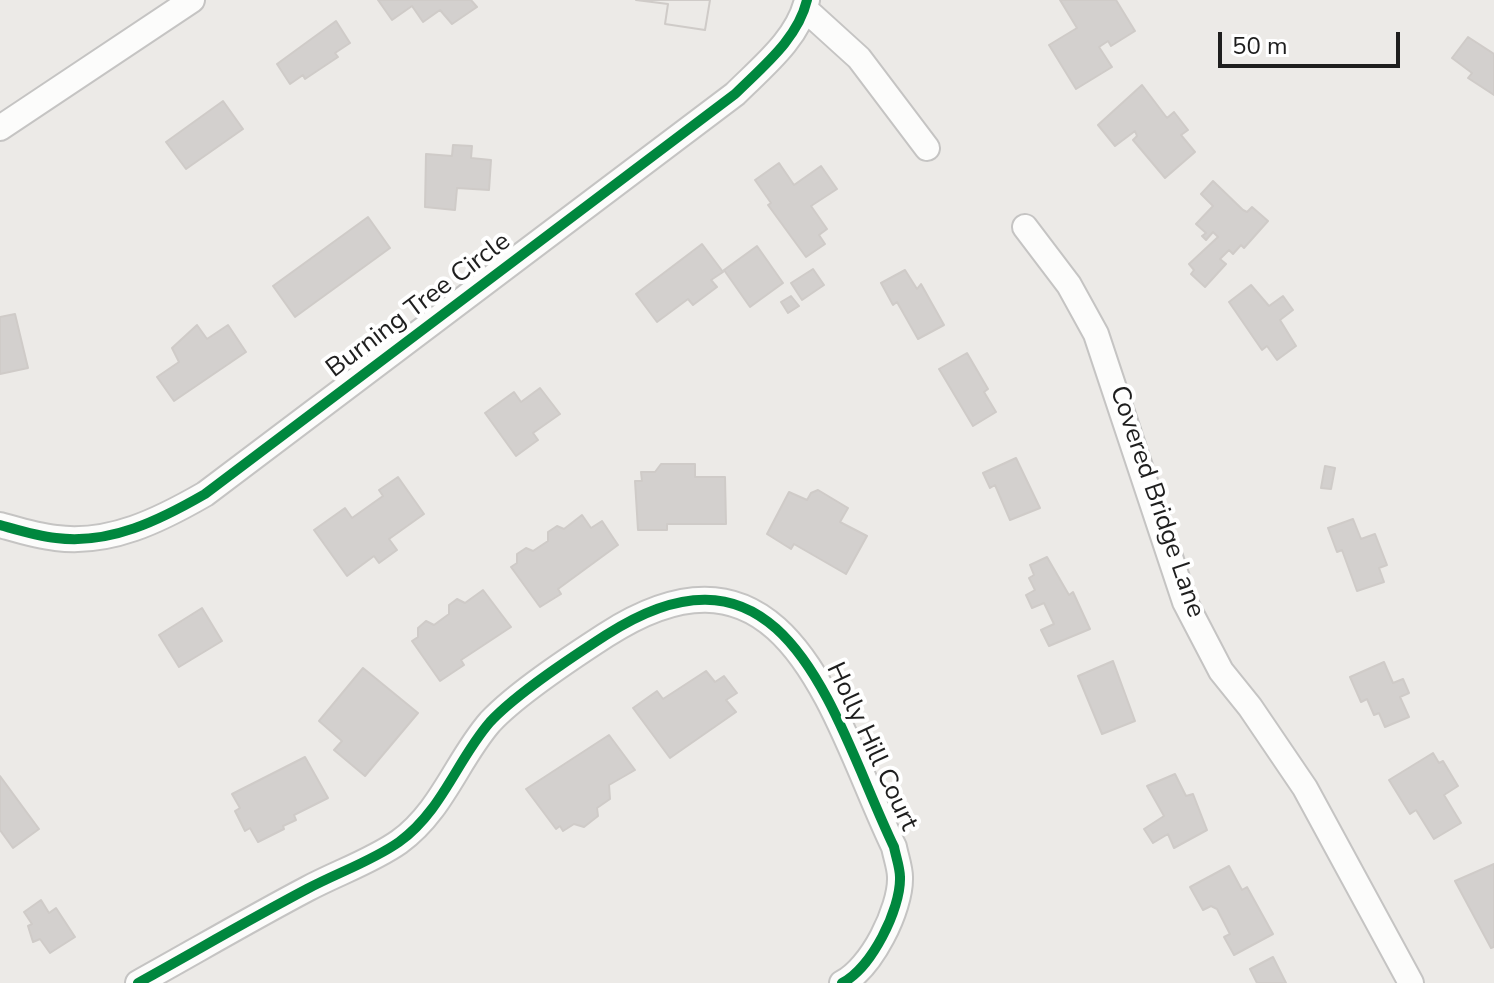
<!DOCTYPE html>
<style>
body{margin:0}
#map{position:relative;width:1494px;height:983px;overflow:hidden;background:#eceae7;font-family:"Nunito Sans",sans-serif}
canvas{display:block}
.scale{position:absolute;left:1218px;top:32px;width:182px;height:36px;box-sizing:border-box;border:4px solid #1e1e1e;border-top:0;padding-left:10px;font-size:24px;line-height:28px;white-space:nowrap;color:#1e1e1e;-webkit-text-stroke:6px #fff;paint-order:stroke}
</style>
<div id="map">
<canvas width="1494" height="983"></canvas>
<div class="scale">50 m</div>
</div>
<script>
const context = document.querySelector('canvas').getContext('2d');
context.lineJoin = 'round';
function fill(path, color) {
  context.fillStyle = color;
  context.fill(path, 'evenodd');
}
function strokePath(path, color, width, dash) {
  context.strokeStyle = color;
  context.lineWidth = width;
  context.lineCap = dash ? 'butt' : 'round';
  context.setLineDash(dash || []);
  context.stroke(path);
}
function drawText(font, color, halo, rows, align = 'center') {
  context.font = font + ' "Nunito Sans",sans-serif';
  context.lineWidth = 8;
  context.setLineDash([]);
  context.textBaseline = 'middle';
  context.strokeStyle = halo;
  context.fillStyle = color;
  for (const [text, x, y, turn = 0] of rows) {
    context.save();
    context.translate(x, y);
    context.rotate((+turn || 0) * Math.PI / 180);
    context.textAlign = isNaN(turn) ? turn : align;
    if (halo) context.strokeText(text, 0, 0);
    context.fillText(text, 0, 0);
    context.restore();
  }
}
const building = new Path2D(`
 M378,0H471L477,7L452,24L440,10L423,22L412,6L392,20Z
 M636,0H710L705,30L665,24L668,4Z
 M636,0H710L705,30L665,24L668,4Z
 M1060,0H1116L1135,31L1111,46L1108,41L1099,47L1112,67L1076,89L1049,45L1077,28Z
 M336,21L350,43L335,53L338,57L305,79L303,75L290,84L277,64Z
 M1468,37L1494,54V95L1468,78L1472,73L1452,58Z
 M1142,85L1167,118L1174,112L1188,130L1181,135L1195,152L1165,178L1133,140L1137,136L1135,131L1115,146L1098,125Z
 M223,101L243,129L186,169L166,142Z
 M453,145L472,146L471,158L491,160L489,190L457,188L455,210L425,207L426,154L452,156Z
 M779,163L794,185L821,166L837,189L811,206L827,229L819,235L825,244L806,257L768,205L771,203L755,180Z
 M1213,181L1243,210L1247,212L1252,207L1268,221L1244,248L1241,245L1233,254L1229,250L1220,259L1226,264L1205,287L1191,274L1194,270L1189,264L1218,237L1213,232L1206,240L1202,236L1206,233L1196,224L1213,206L1201,194Z
 M368,217L390,248L295,317L273,286Z
 M702,244L723,272L711,280L717,287L693,305L688,299L657,322L636,294Z
 M757,246L783,283L750,307L724,270Z
 M813,269L824,285L802,300L791,283Z
 M905,270L917,289L921,284L944,325L918,339L897,302L893,305L881,283Z
 M1251,285L1269,306L1283,296L1293,310L1280,320L1296,346L1277,360L1267,346L1262,350L1229,302Z
 M791,296L799,306L788,313L781,302Z
 M15,314L28,368L0,374V317Z
 M197,325L207,339L228,325L246,352L174,401L157,377L179,362L172,348Z
 M967,353L988,389L984,392L996,412L973,426L939,369Z
 M540,388L560,414L533,433L538,440L516,456L485,413L514,392L521,402Z
 M1016,458L1040,508L1010,520L995,485L990,488L983,473Z
 M661,464H695V477H725L726,524H667V530H638L635,481H642L641,472H655Z
 M1325,466L1335,468L1331,489L1321,488Z
 M398,477L424,514L389,539L397,550L379,563L374,556L347,576L314,530L345,508L352,518L383,496L379,490Z
 M818,490L848,508L840,522L867,536L846,574L794,544L791,549L767,534L789,492L807,500L811,493Z
 M582,515L591,528L602,521L618,545L558,589L561,594L540,607L511,567L517,563V554L526,548L533,551L548,541V532L557,526L564,529Z
 M1353,519L1361,539L1375,534L1387,565L1379,568L1384,582L1357,591L1342,550L1337,552L1328,528Z
 M1047,557L1069,595L1073,592L1090,629L1049,646L1041,630L1054,624L1044,603L1032,608L1026,595L1035,590L1029,578L1034,575L1030,565Z
 M483,590L511,627L461,660L464,665L440,681L412,641L418,637V628L426,621L434,625L449,614V605L457,599L465,603Z
 M202,608L222,641L179,667L159,635Z
 M1113,661L1135,721L1102,734L1078,676Z
 M1384,662L1393,683L1403,679L1409,693L1400,697L1409,717L1385,727L1379,713L1374,715L1367,699L1361,702L1350,677Z
 M363,668L418,713L365,776L334,750L342,741L319,721Z
 M706,671L715,682L724,676L737,693L726,700L736,712L670,758L633,708L657,691L663,699Z
 M609,735L635,770L609,785L610,799L597,808L598,816L584,827L574,824L563,831L560,826L556,829L526,789Z
 M1433,753L1439,763L1443,761L1458,786L1444,795L1461,823L1434,839L1416,810L1410,814L1389,780Z
 M305,757L328,798L294,815L296,820L283,826L284,829L258,842L250,828L245,831L235,811L240,808L232,794Z
 M1175,774L1186,796L1193,794L1207,830L1174,848L1168,834L1153,843L1144,829L1164,816L1147,786Z
 M0,776L39,829L13,848L0,830Z
 M1494,864V947L1491,948L1455,881Z
 M1229,866L1242,890L1247,887L1273,934L1234,955L1224,937L1230,934L1217,909L1211,906L1203,910L1190,887Z
 M41,900L49,913L56,908L75,937L50,953L40,939L33,942L28,926L32,924L24,912Z
 M1273,957L1286,983H1257L1250,969Z`);
const minor = new Path2D(`
 M805,9L859,58L927,148
 M0,128L192,0
 M1025,227L1069,285L1096,334L1185,602L1221,671L1250,707L1305,788L1411,983
 M0,525C18,530 37,536 56,538C110,545 160,520 205,494L735,94C762,67 798,39 807,0
 M138,983C194,952 250,919 307,889C337,873 372,861 399,842C442,811 457,760 490,722C517,693 572,657 606,635C789,517 834,722 894,847C896,857 900,868 900,877C901,909 871,969 842,983`);
const cycleway = new Path2D(`
 M0,525C18,530 37,536 56,538C110,545 160,520 205,494L735,94C762,67 798,39 807,0
 M138,983C194,952 250,919 307,889C337,873 372,861 399,842C442,811 457,760 490,722C517,693 572,657 606,635C789,517 834,722 894,847C896,857 900,868 900,877C901,909 871,969 842,983`);
const streetNames = [
 ["Burning Tree Circle",419,306,-37],
 ["Covered Bridge Lane",1156,502,71],
 ["Holly Hill Court",871,747,65]
];
fill(building, '#d3d0ce');
strokePath(building, '#cfcbc8', 2);
strokePath(minor, '#c5c4c3', 28);
strokePath(minor, '#fcfcfb', 24);
strokePath(cycleway, '#00873e', 10);
drawText('26px', '#1e1e1e', '#fff', streetNames);
</script>
